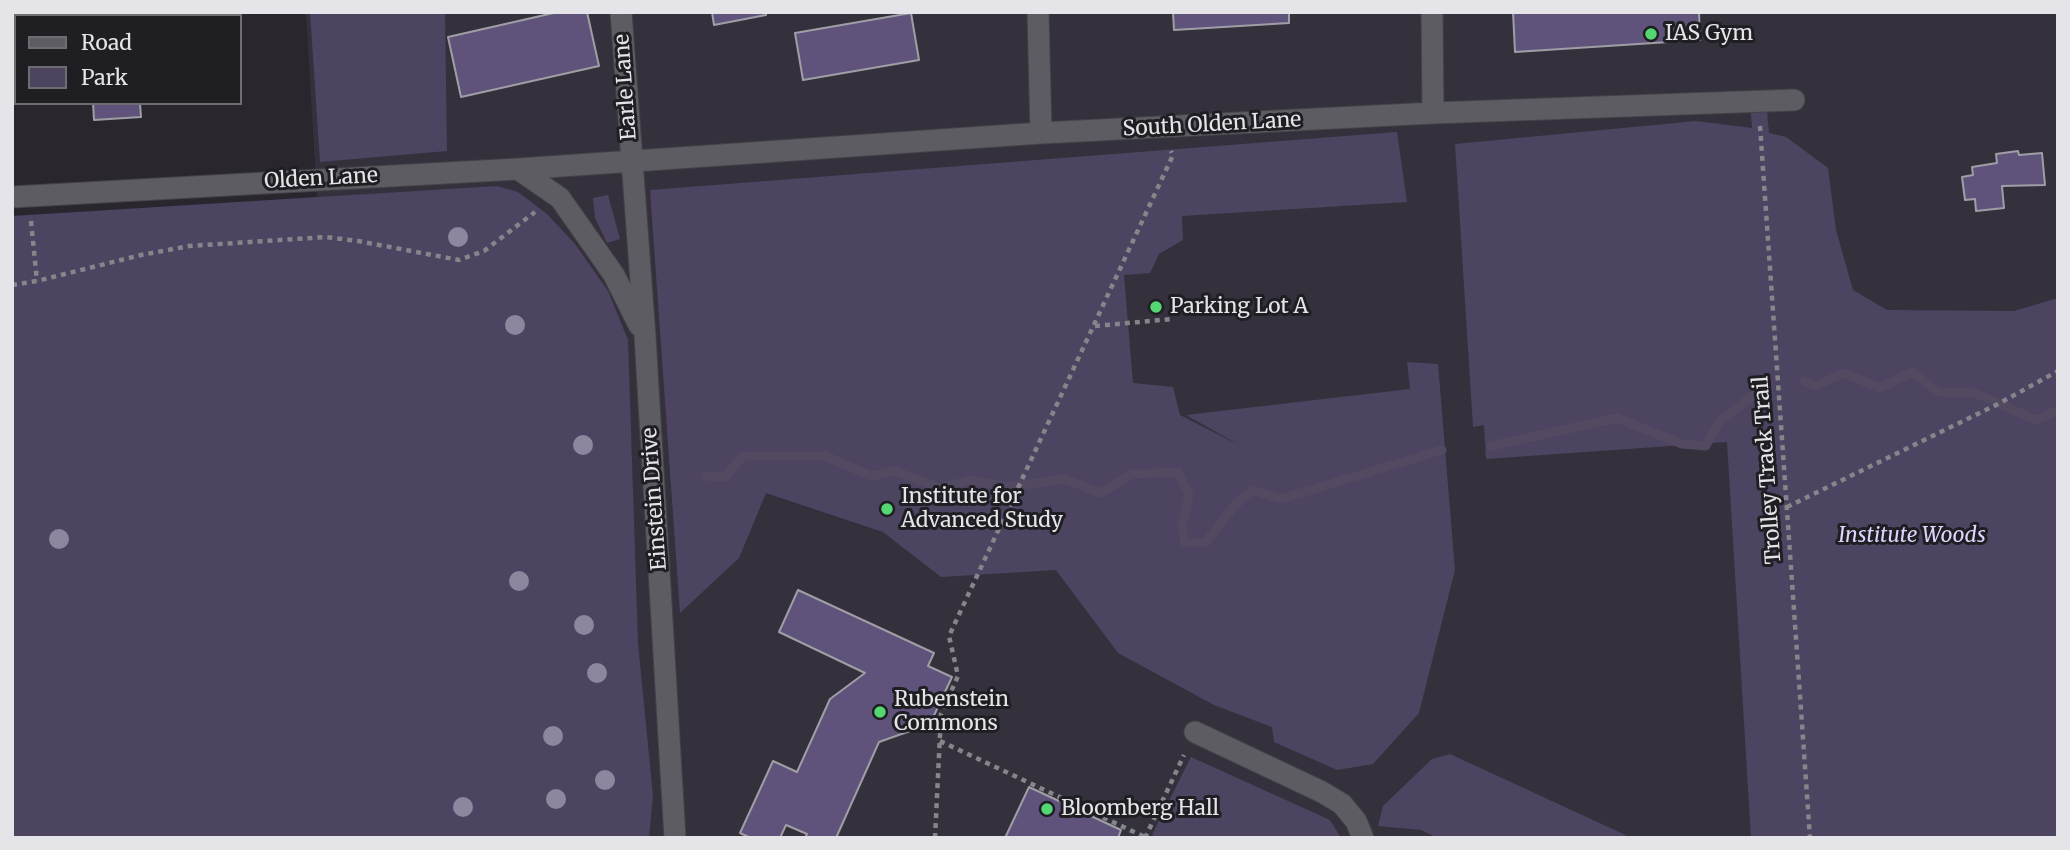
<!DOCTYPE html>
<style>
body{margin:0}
#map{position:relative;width:2070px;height:850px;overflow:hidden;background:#29272d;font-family:Merriweather,serif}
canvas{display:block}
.frame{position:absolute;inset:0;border:14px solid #e5e4e8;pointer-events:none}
.legend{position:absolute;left:14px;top:14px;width:228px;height:91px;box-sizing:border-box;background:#1f1e23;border:2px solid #6e6d72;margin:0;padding:9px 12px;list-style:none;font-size:21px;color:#e5e4e8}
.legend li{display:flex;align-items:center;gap:14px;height:35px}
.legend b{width:35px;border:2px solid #6e6d72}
</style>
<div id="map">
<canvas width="2070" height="850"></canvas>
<div class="frame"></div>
<ul class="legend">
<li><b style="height:9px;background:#5e5c63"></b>Road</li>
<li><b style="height:19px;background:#4d4462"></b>Park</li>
</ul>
</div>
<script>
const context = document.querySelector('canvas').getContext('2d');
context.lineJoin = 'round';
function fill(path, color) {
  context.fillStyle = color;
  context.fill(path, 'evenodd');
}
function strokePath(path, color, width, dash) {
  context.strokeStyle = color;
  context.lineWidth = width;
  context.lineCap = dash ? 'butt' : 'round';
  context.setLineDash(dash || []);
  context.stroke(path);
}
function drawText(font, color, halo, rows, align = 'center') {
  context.font = font + ' Merriweather,serif';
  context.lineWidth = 6;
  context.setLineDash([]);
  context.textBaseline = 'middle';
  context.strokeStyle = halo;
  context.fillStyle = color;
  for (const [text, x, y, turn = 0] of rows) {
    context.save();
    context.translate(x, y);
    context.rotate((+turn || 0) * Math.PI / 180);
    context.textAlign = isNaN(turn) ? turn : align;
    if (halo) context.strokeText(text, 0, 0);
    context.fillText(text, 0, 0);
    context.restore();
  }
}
const built = new Path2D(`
 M306,12H2058V359L1788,420L1761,259L1793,838H12V217L317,197Z`);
const green = new Path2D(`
 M310,12H445L447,151L320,162Z
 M1766,100L1769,133L1786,137L1828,168L1836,230L1853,290L1887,310L2014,311L2058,298V838H1751L1727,442L1486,459L1484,425L1473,427L1455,144L1696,121L1752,128L1750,101Z
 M1397,132L1407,202L1182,216L1183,240L1159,254L1150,273L1124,275L1133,383L1173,387L1180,415L1241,446L1186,415L1410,389L1407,362L1438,364L1455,570L1419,713L1373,764L1337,770L1274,742L1272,727L1214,705L1118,653L1056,570L941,577L883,532L766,493L739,558L680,613L650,190Z
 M497,186L518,192L547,214L575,244L608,291L628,340L638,643L653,796L649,838H12V216Z
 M608,195L620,239L607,243L595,218L593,198Z
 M1450,754L1632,838H1438L1421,830L1378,826L1383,806L1432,759Z
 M1191,757L1330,820L1341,838H1157L1152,835Z`);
const stream = new Path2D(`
 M1804,381L1815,386L1844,373L1880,388L1912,372L1938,392L1975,393L2036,420L2058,410
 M1491,446L1617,418L1682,444L1706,446L1718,423L1763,388
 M706,476L725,477L743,456H825L871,476L894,471L941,488L970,480L1006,487L1065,479L1100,493L1133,474L1178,472L1189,495L1182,526L1185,543L1206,542L1234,506L1253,490L1281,499L1442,450`);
const building = new Path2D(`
 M558,12H587L599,66L461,97L448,37Z
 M712,12H766V15L714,25Z
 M1173,12H1289V23L1174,30Z
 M1513,12H1699L1700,40L1515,52Z
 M911,13L919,60L803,80L795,33Z
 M93,103H140L141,117L94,120Z
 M2018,151L2019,155L2042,153L2045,185L2002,186L2004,208L1976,211L1975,199L1965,200L1962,177L1973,175L1972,167L1997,163L1996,154Z
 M798,590L934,653L928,666L952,677L930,724L879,742L836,838H805L807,834L786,825L780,838H751L740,833L773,761L797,772L830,699L865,673L779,632Z
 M1029,787L1121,830L1118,838H1005Z`);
const path = new Path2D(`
 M1760,126L1810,838
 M31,221L37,281
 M12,285L37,281L141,255L189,246L326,237L358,241L459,260L484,251L535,212
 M1095,326L1172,319
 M1787,507L1998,404L2058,371
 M940,741L1147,838
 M935,838L941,714L958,676L949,636L1173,155L1171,151
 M1145,838L1184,755`);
const minor = new Path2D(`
 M621,12L645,336L675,838
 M1038,12L1041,133
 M1432,12L1433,113
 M518,169L560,198L614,275L639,325
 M12,197L518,169L1041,133L1433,113L1794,100
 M1195,732L1322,792L1342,804L1356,821L1363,838`);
const trees = [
 [458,237],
 [515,325],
 [583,445],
 [59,539],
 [519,581],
 [584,625],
 [597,673],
 [553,736],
 [605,780],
 [556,799],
 [463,807]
];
const markers = [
 [1651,34,7,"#54d672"],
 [1156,307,7,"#54d672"],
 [887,509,7,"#54d672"],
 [880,712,7,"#54d672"],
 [1047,809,7,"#54d672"]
];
const poiNames = [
 ["IAS Gym",1665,34],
 ["Parking Lot A",1170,307],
 ["Institute for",901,497],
 ["Advanced Study",901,521],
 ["Rubenstein",894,700],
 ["Commons",894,724],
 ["Bloomberg Hall",1061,809]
];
const streetNames = [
 ["Earle Lane",626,87,-94],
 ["South Olden Lane",1212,125,-3],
 ["Olden Lane",321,179,-3],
 ["Trolley Track Trail",1768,470,-94],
 ["Einstein Drive",655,499,-94]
];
const parkNames = [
 ["Institute Woods",1912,536]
];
fill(built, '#34313c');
fill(green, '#4d4462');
strokePath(stream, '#534a62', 9);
fill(building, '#60537b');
strokePath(building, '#9f9ea5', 2);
strokePath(minor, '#444348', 23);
strokePath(path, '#86858a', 4.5, [5, 5]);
strokePath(minor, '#5e5c63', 21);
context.fillStyle = '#8d869f';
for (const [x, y] of trees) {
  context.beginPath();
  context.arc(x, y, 10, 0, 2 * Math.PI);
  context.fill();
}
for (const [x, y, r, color] of markers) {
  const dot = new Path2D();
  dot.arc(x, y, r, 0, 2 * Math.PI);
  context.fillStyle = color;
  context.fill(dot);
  strokePath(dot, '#1f1e23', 2.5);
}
drawText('21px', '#e5e4e8', '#1f1e23', poiNames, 'left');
drawText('21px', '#e5e4e8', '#1f1e23', streetNames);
drawText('italic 21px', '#dfd4fd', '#1f1e23', parkNames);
</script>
